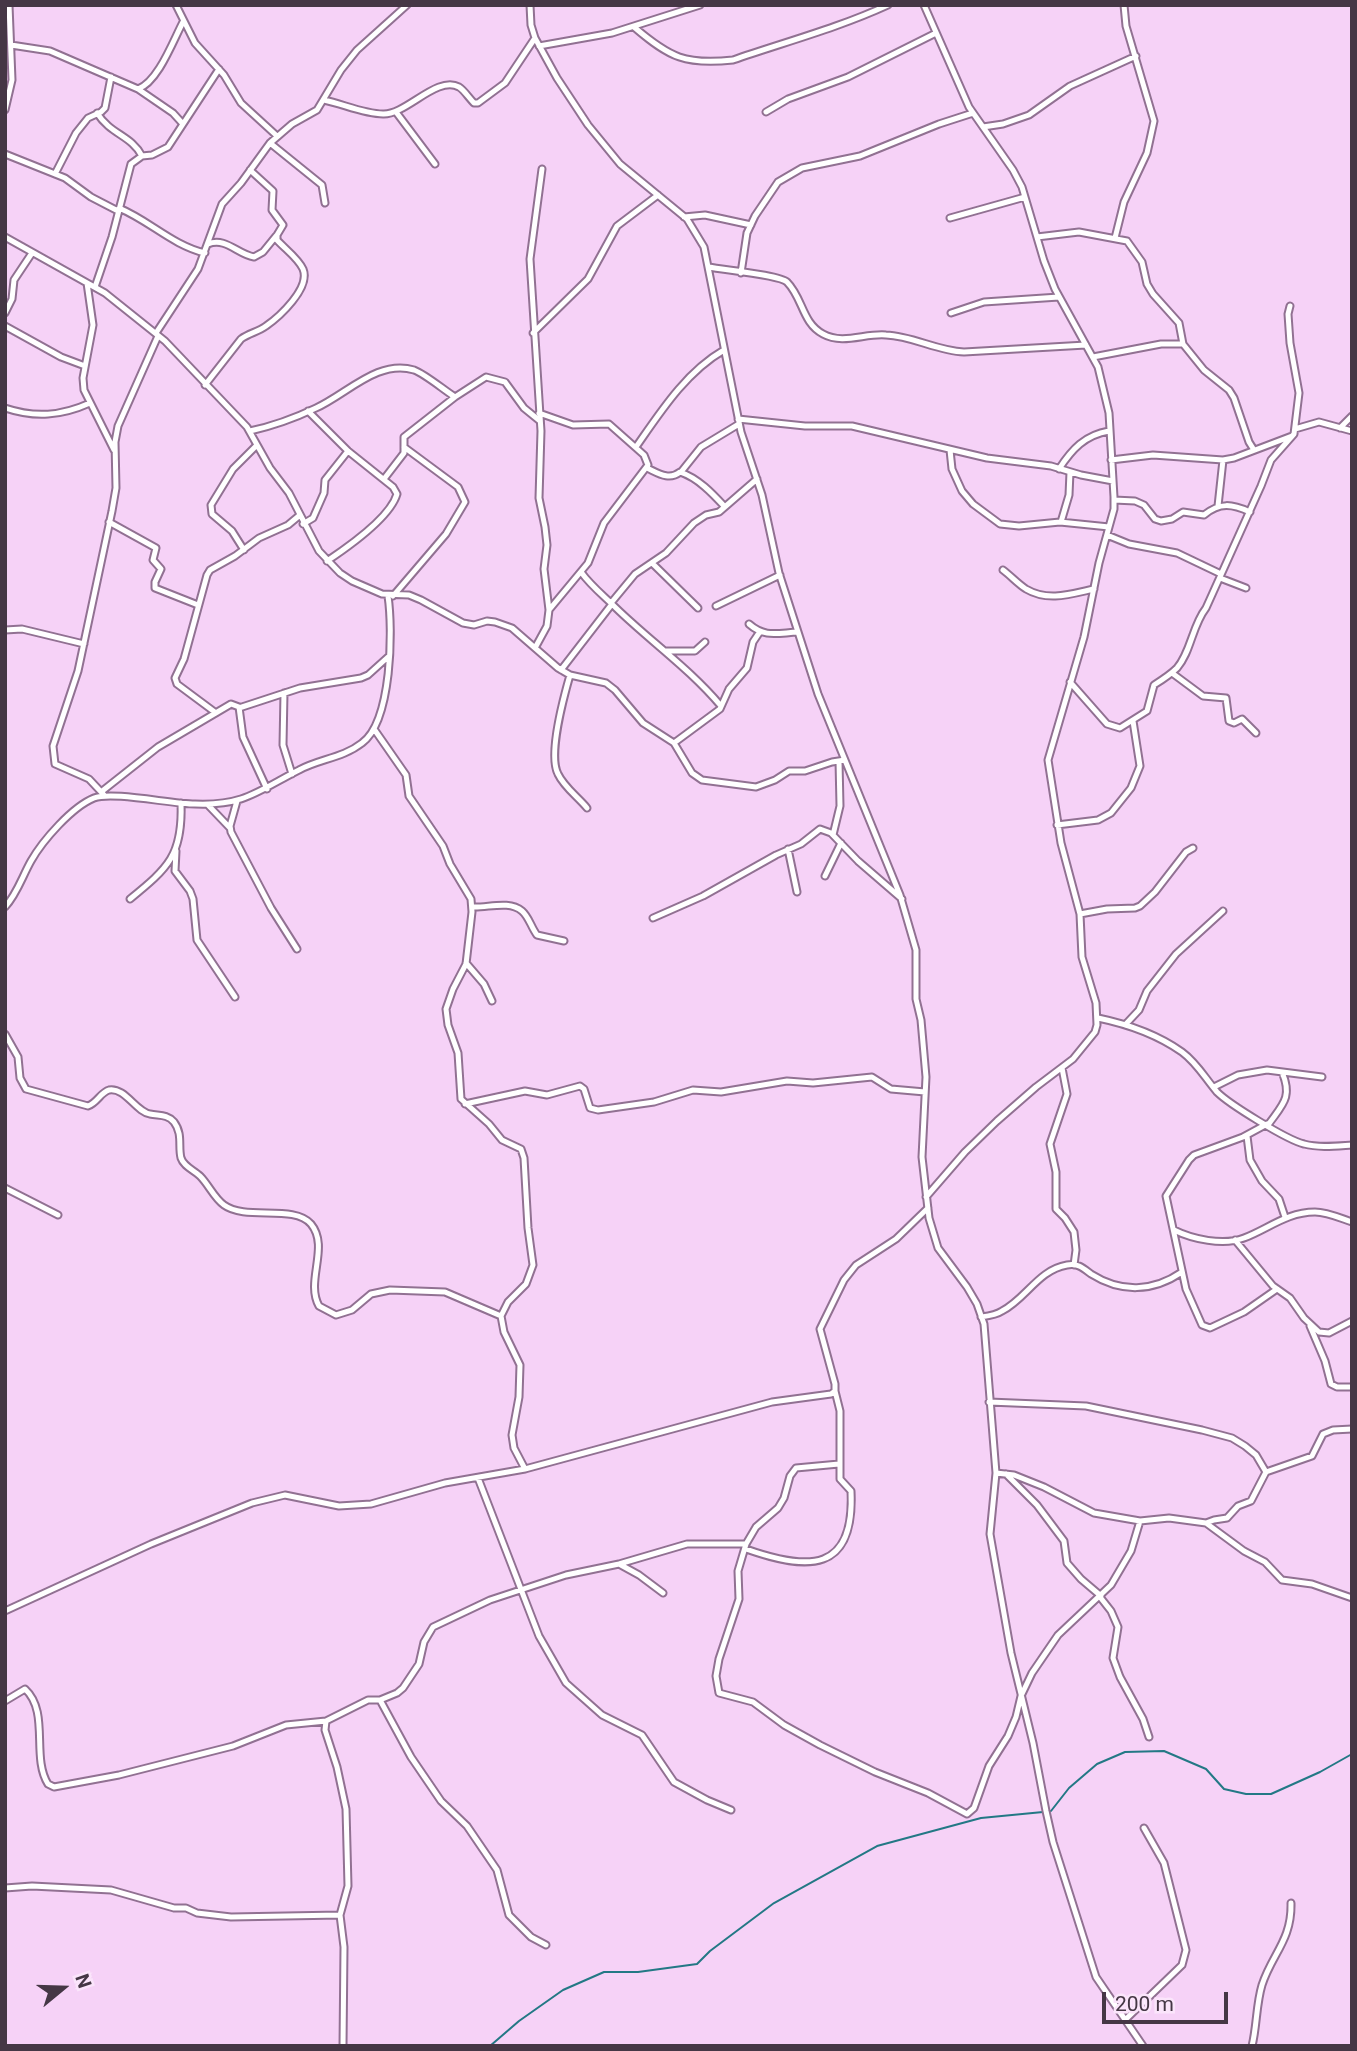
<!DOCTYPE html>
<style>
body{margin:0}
#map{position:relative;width:1357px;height:2051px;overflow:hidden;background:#f6d2f7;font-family:Roboto,sans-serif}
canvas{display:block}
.frame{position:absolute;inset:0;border:7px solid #453745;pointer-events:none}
.north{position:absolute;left:28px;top:1953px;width:70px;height:70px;-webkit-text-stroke:5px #fbe5fb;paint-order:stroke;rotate:71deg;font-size:19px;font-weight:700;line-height:28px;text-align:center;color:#453745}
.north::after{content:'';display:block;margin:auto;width:24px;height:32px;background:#453745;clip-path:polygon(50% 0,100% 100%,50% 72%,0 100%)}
.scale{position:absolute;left:1102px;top:1992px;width:126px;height:32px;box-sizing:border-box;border:4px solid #453745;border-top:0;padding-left:9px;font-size:21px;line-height:24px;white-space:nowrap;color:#453745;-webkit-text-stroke:5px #fbe5fb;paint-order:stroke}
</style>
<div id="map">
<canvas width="1357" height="2051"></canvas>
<div class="frame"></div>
<div class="north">N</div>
<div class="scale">200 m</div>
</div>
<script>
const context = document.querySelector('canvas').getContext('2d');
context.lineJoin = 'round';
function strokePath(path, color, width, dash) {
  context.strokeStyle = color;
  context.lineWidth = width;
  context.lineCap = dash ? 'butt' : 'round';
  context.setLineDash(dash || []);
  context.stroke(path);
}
const stream = new Path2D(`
 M1048,1811H1051L1069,1788L1097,1764L1125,1752L1164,1751L1206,1769L1224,1789L1246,1794H1271L1320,1772L1352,1754
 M490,2046L519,2021L563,1990L604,1972H638L697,1964L710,1951L774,1903L877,1846L981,1818L1043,1812`);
const minor = new Path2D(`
 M176,5L195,43L224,75L241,103L277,136
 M530,5L531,25L535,38L557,78L588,125L620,164L687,219L704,247L741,432L762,495L779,573L818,694L900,895L916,950V999L921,1020L926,1077L922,1157L929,1218L938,1248L967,1287L977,1304L984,1324L996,1473L990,1534L1011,1653L1033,1743L1046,1811L1053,1842L1096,1977L1143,2046
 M924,5L969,107L1013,170L1022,187L1044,261L1055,289L1098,367L1109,413L1114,497V509L1099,563L1084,637L1048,760L1061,843L1080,914L1082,957L1096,1003L1097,1025L1095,1032L1073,1059L1036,1087L997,1121L965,1152L926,1197
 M634,27C670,58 686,65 733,60C785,42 838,28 888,5
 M11,45L50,51L138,89C158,82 173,41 183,22
 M539,46L612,33L700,5
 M138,89L173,113L183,124
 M324,100C343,104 364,114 383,114C406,115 437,75 459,87C464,90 469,98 474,103H478L505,83L535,38
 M5,110L12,80L9,5
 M396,112L435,164
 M766,112L788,99L848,77L936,33
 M97,113C111,135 131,135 142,156
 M983,127L1003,124L1029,115L1070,86L1136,56
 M270,143L322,185L325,203
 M5,154L65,178L91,197L118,211
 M55,174L76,133L88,118L101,112L105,108L111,77
 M119,208C150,221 172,245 205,253
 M684,217L705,215L751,225
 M950,218L1025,197
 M5,237L105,293L165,341L247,427L270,468L289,493L319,551L340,573L352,581L382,594L409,595L421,600L463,623L474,625L487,621L495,622L512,628L558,668L570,675L606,683L615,690L643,723L674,743L692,773L702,780L756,787L775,780L789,771H805L832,762L845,760
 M1037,237L1079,232L1127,241L1142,262L1147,284L1153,294L1179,323L1183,344
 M1115,238L1124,202L1147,153L1154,121L1126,26L1124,5
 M208,244C226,237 237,254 254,257L263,252L276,236
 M709,267C725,270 780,275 787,282C803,298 802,323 823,334C843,345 865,333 886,335C913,336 937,351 964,352L1086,345
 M741,273L747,233L755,216L778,182L802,168L860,156L939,124L973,113
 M87,283L93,325L83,378L84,390L114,450
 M95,287L112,237L131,164L142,156L152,155L168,147L219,69
 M5,313L12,299L14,280L32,253
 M951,313L984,302L1059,297
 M5,326L61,357L85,366
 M156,333L198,269L222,204L241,183L270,143L292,124L317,110L341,70L357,50L407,5
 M533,333L588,279L617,226L658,195
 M1093,357L1161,344H1183L1204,370L1229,390L1234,398L1249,442L1254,450
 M205,385L241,339C249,333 258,332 266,326C279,317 311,288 303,269C298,258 285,249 277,240V235L283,225L272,210L273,191L250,170
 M5,408C35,418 61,416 90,403
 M308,411L348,451L393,487L397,494C390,518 348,547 327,561
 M539,413L573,425L609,424L644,455L648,465L604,523L588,563L549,610
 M738,419L805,426H852L987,458L1051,466L1081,475L1113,481
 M1340,428L1352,416
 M1295,429L1319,422L1352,431
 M250,431C273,426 295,418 316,408C347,394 378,359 414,370C425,374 444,390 455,397
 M636,447C661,411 686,372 724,350
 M950,450L952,469L962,491L973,504L1000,524L1019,526L1060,522L1109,527
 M1111,460L1153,455L1223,460L1234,458L1292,436
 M647,468C658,473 669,481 680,472C698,478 712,493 725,507
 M1059,469C1072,449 1085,435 1109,431
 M681,472L701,447L739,424
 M384,479L404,453V437L455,397L486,377L505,382L524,408L540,421
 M1114,500L1135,501L1144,505L1155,519L1161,521L1172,519L1183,512L1204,515C1220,502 1232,504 1250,512
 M1218,506L1223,460
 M109,522L156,548L153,560L161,569L155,582V588L198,605
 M1061,522L1069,495L1070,472
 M303,524L313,518L324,493L325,480L348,451
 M1107,535L1129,544L1177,553L1221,574
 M244,550L232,531L212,514L211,505L233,469L257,445
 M652,563L698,608
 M1003,570C1011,576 1018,584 1026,589C1048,602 1071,594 1094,589
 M581,572C591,586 604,596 616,608C650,641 690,669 721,706
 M1220,578L1246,588
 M393,596L446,534L465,502L458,487L404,447
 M611,603L635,574L666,553L694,523L706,515L719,512L757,479
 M716,606L780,575
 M749,624C765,638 777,633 798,632
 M5,630L22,629L84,644
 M535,648L547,626L549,610L544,569L547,545L545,527L539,498L541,431L530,259L542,169
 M665,651H695L705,642
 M561,670L612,604
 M1172,673L1203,696L1226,698L1229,721L1234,723L1242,719L1256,733
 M570,675C564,696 548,755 558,774C564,787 578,797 587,808
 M1070,682L1107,724L1120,728L1147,711L1154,685C1162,680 1170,675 1177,668C1191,652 1192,626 1206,608L1261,486L1271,460L1294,434L1299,393L1290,343L1288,314L1290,306
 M284,693L283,745L292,774
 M239,708L300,688L361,678L368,675L388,657
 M216,713L177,684L175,678L184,659L207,575L210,570L235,556L259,538L288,525L300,515
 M374,729L406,775L409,796L443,846L450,864L471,899L472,912L466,964L453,989L446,1009L448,1025L458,1053L461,1099L489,1124L502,1140L521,1149L524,1158L528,1228L533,1265L526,1284L508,1302L501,1316L504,1332L520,1365L519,1397L512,1435L514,1448L525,1469
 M674,743L720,709L729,689L747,668L753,642L759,633
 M101,792L158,747L231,704L239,707L243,737L267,789
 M104,795L89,779L55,764L53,746L78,671L112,511L116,488L115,442L118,426L158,336
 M237,801L230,826L231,832L271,908L297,949
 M208,805L230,828
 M1057,825L1098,820L1111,813L1131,788L1140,766L1133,721
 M833,835L840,806L839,761
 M788,849L797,892
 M176,851L175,871L190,891L193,899L197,940L235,997
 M825,876L841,843
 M130,899C168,868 183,855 181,803
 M5,907C17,894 22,877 31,861C43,840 72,807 94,798C112,791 171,804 195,804C244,806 258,791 299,770C319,759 343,758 362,743C392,721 393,630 388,596
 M472,907C488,908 509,900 522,911C529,917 531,927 537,935L564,941
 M1080,914L1107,909L1135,908L1140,906L1155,892L1186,852L1193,848
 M653,918L703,896L776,855L801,844L820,829L831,833L858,861L902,899
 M466,963L484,984L492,1001
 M1098,1018C1127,1024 1158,1035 1182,1052C1197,1063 1205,1078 1217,1092C1229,1104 1287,1140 1304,1144C1319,1148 1336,1146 1352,1145
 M1125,1025L1139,1010L1147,991L1176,954L1223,911
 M5,1034L18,1057L20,1078L26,1089L88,1106C97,1103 101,1092 109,1090C125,1087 136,1112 150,1114C159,1116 167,1114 174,1122C183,1134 178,1146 181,1158C184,1167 194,1170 200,1176C209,1185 214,1198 224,1205C246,1221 294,1204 311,1224C330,1247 305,1281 319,1306L336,1315L352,1310L371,1294L390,1290L445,1292L501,1316
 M1062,1068L1067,1094L1050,1144L1056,1172V1209L1065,1218L1074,1232L1076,1250L1074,1265
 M1214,1087L1238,1075L1267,1070L1322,1077
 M465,1104L525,1091L547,1095L580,1086L584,1089L590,1108L598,1110L654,1102L693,1090L721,1092L787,1081L813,1083L872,1077L891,1089L925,1092
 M1267,1124L1243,1137L1194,1155L1189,1160L1166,1196L1186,1289L1202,1325L1210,1328L1244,1312L1277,1289
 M1268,1125C1282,1105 1293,1098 1282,1072
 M1247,1136L1250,1160L1262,1181L1279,1199L1285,1217
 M5,1188L58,1215
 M1174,1230C1192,1239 1223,1246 1244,1238C1268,1229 1287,1212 1315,1212C1327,1212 1340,1218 1352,1222
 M1235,1240L1273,1286L1290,1298L1304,1318L1319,1332L1329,1333L1352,1321
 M981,1317C988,1316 996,1315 1002,1311C1026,1299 1038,1270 1067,1265C1078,1263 1083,1268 1091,1274C1121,1293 1153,1292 1182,1272
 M1310,1326L1325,1361L1331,1384L1337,1387H1352
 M989,1402L1086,1406L1202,1430L1232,1438L1245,1446L1256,1455L1266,1472
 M839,1464L796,1468L790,1476L784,1498L778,1508L756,1527L746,1544L738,1571L739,1599L719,1659L716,1676L719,1693L753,1702L784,1725L820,1745L875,1772L928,1793L967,1814L974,1808L989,1766L1008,1736L1016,1717L1021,1696L1032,1673L1058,1635L1111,1585L1131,1551L1140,1521
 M996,1473L1014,1475L1044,1487L1094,1513L1140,1521L1169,1518L1206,1523L1244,1551L1265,1562L1282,1580L1312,1584L1352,1598
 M1006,1474L1037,1505L1064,1541L1067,1563L1081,1579L1101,1596
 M478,1478L539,1636L566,1683L602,1715L642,1735L674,1782L707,1800L731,1810
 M1206,1523L1214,1520L1227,1518L1238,1506L1251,1501L1266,1472L1312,1456L1323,1434L1333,1430L1352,1429
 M746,1549C808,1571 855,1573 851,1491L840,1479V1411L835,1391
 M619,1564L639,1575L663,1593
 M1100,1597L1111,1611L1118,1627L1113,1658L1120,1677L1143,1719L1149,1737
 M5,1611L151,1544L252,1503L285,1495L339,1506L371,1504L445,1483L525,1469L772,1402L831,1394L835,1391V1384L820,1329L844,1280L856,1265L896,1239L928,1208
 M380,1700L411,1757L441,1801L467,1826L497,1870L509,1915L531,1937L546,1945
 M5,1701L25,1689C50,1712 31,1757 48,1784L54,1787L119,1775L233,1746L286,1725L326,1721
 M5,1888L32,1886L111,1890L174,1908H186L197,1913L231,1917L340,1915
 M1125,2020L1182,1965L1186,1950L1164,1863L1144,1828
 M343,2046L344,1947L340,1915L348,1886L346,1809L337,1767L325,1730L326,1721L368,1700H380L397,1693L403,1688L419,1664L424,1642L433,1627L490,1600L566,1575L619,1564L687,1544H746
 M1252,2046C1257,2026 1256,2005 1262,1985C1272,1954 1292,1940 1291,1903`);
strokePath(stream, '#237885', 2);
strokePath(minor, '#917192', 9);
strokePath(minor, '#fff', 5);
</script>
